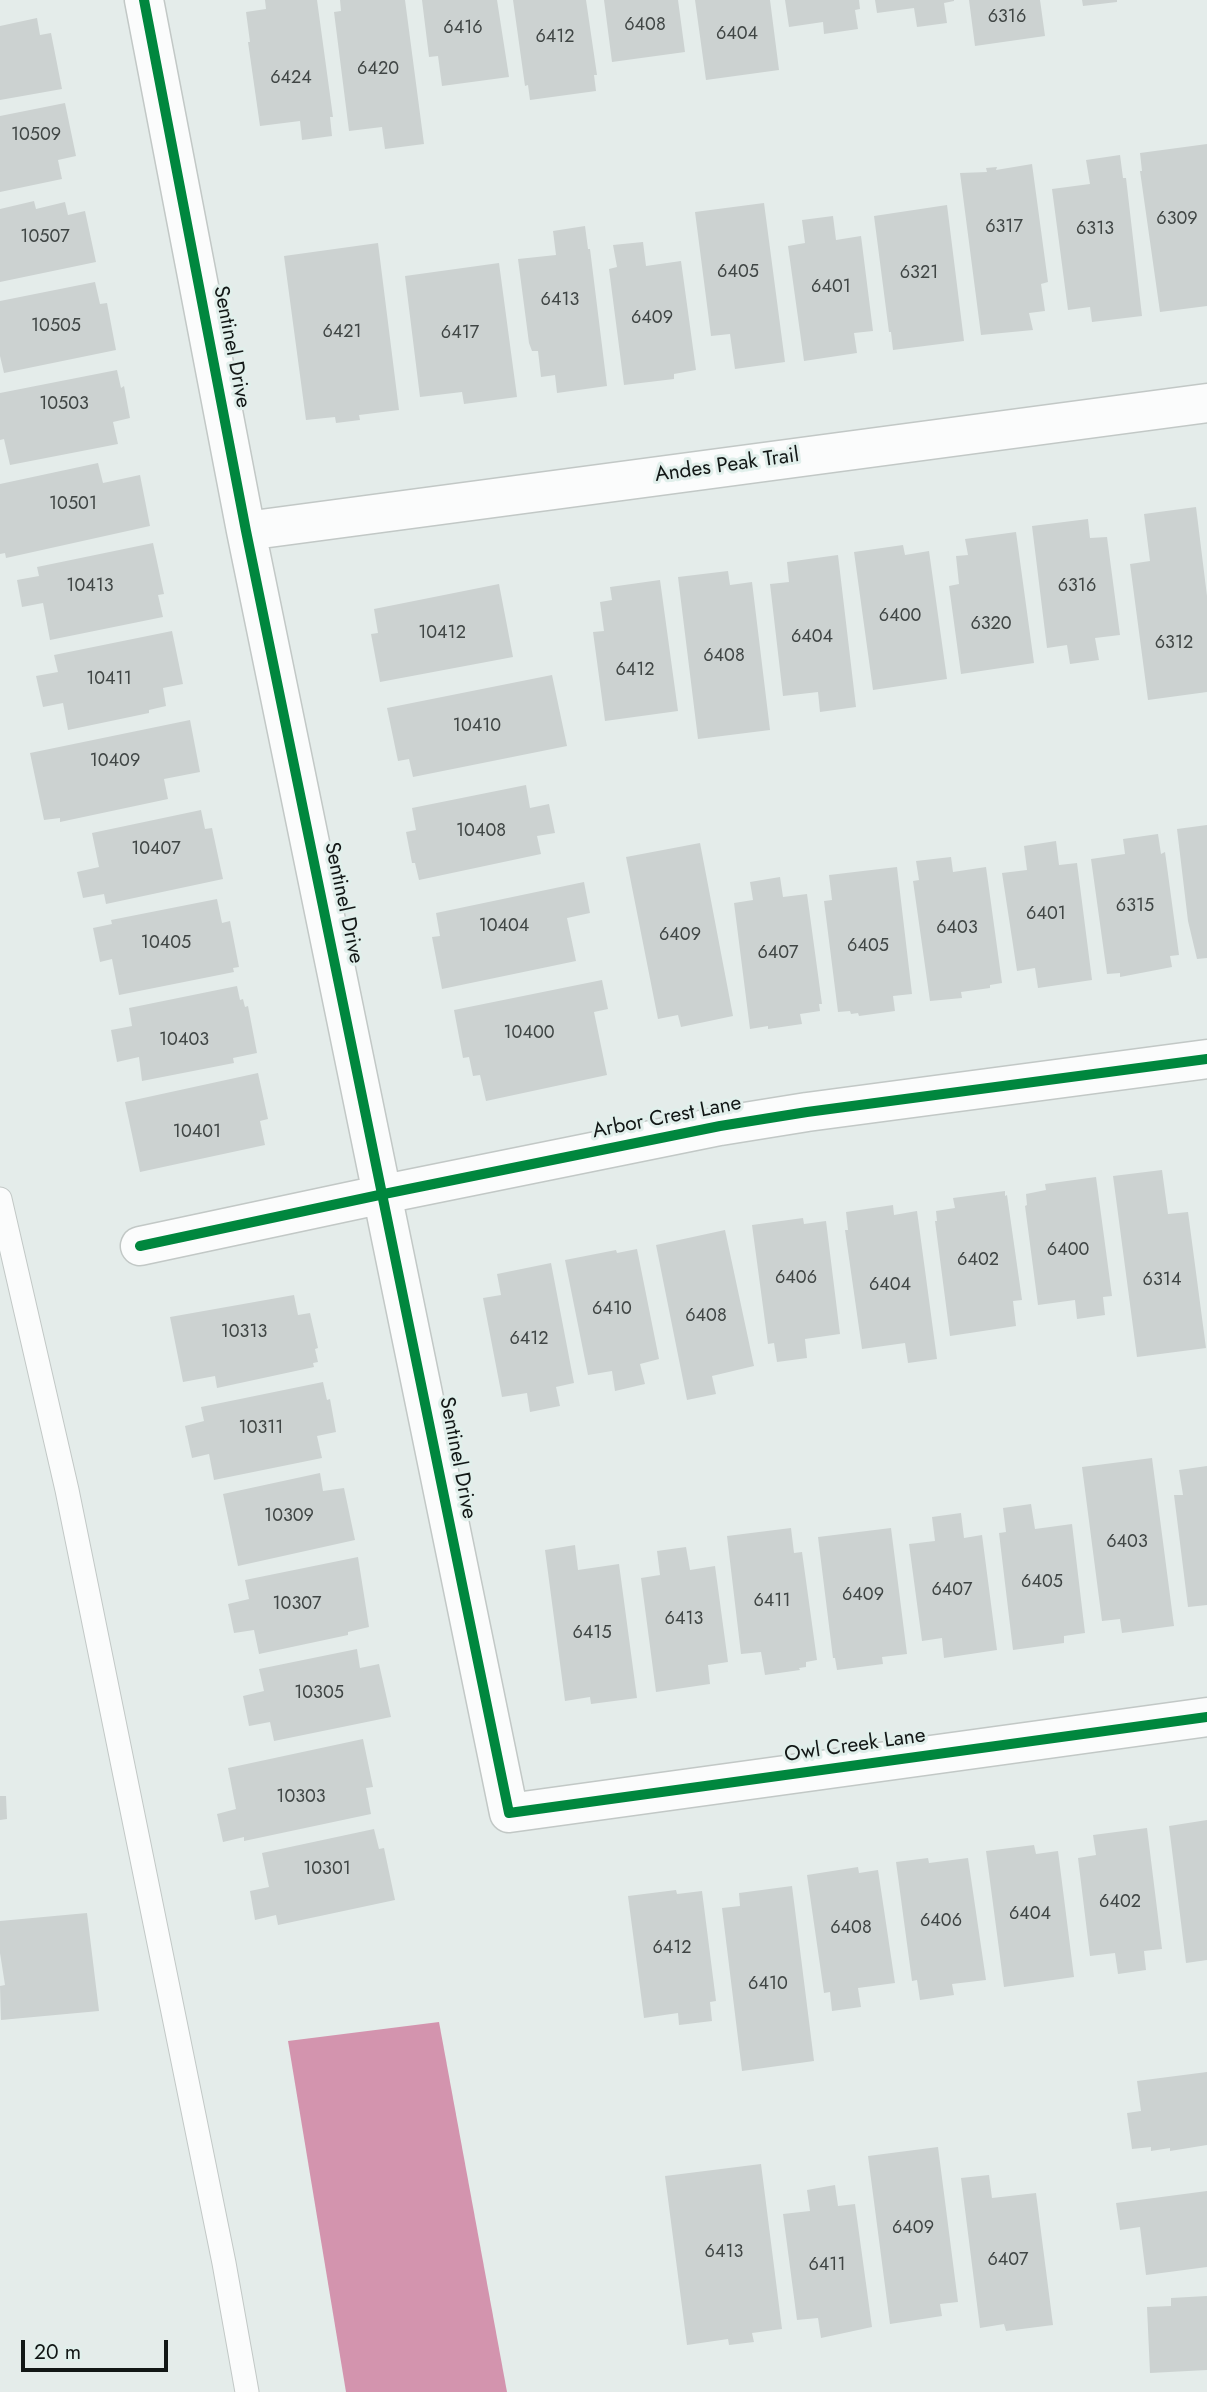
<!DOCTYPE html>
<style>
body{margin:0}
#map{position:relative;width:1207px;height:2392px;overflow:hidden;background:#e4ecea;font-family:Jost,sans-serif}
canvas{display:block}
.scale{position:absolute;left:21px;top:2340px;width:147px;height:32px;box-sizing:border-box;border:4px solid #121716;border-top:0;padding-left:9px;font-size:21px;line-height:24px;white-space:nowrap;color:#121716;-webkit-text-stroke:5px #e1efeb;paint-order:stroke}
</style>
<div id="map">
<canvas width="1207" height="2392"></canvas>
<div class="scale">20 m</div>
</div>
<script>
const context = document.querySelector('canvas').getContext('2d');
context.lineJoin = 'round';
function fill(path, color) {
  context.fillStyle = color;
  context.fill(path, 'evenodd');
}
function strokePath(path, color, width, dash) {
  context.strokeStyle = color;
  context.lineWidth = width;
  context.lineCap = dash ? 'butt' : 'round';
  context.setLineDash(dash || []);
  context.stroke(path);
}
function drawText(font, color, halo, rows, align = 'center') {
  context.font = font + ' Jost,sans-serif';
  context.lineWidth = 6;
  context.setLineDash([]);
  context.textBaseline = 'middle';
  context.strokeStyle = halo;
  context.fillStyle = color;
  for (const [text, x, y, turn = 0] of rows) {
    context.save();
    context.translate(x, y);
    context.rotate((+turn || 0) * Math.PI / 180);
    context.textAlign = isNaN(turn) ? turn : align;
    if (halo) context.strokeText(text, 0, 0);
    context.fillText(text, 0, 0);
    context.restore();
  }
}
const water = new Path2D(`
 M439,2022L507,2392H346L288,2041Z`);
const building = new Path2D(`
 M265,0H317L333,117H330L332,136L302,140L300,121L260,126L248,42H250L246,12L266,9Z
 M340,0H405L424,144L385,149L382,127L349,131L334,12L341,11Z
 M422,0H497L509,77L442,86L438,56L429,57Z
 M513,0H586L597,75H594L596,91L530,100L528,85L525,86Z
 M604,0H678L685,52L612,62Z
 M695,0H770L779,70L706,80Z
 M785,0H859L860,9L855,10L858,29L824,34L823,22L789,27Z
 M875,0H954V1L944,3L947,23L917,27L914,8L877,13Z
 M969,0H1040L1045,36L975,46Z
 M1082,0H1117V2L1083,6Z
 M37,18L40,35L51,33L62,89L0,100V26Z
 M65,103L76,156L58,160L62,179L0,192V116Z
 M1207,144V306L1160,312L1140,171H1142L1140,153Z
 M1120,155L1123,178H1126L1142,316L1092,322L1090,307L1068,310L1052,189L1090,184L1086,160Z
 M1032,164L1048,282L1041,284L1045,311L1029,313L1033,330L981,335L960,173L987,172L986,168L997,167L996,170Z
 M34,201L36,209L65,202L68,215L85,211L96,262L0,282V209Z
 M764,203L785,362L735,369L730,334L711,336L695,212Z
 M947,205L964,341L893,350L891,332H889L874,216Z
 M833,216L836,240L861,236L873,331L854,333L857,353L804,361L788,246L805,243L802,220Z
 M585,226L588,249H590L607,386L557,393L555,375L541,377L538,351H532L529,343L518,259L556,255L553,231Z
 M643,242L646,266L681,261L696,370L674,374V379L624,385L609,269L617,267L613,245Z
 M378,243L399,410L359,415L360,420L336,423L335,417L306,420L284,256Z
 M499,263L517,397L464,404L462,392L420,397L405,276Z
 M95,282L100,304L107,303L116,350L4,373L0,356V301Z
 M117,370L121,388L124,386L130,418L113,422L118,444L10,465L4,439L0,440V393Z
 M98,463L103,483L140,475L150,526L6,558L5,553L0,554V484Z
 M1196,507L1207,596V692L1148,700L1130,564L1150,561L1144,514Z
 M1088,519L1090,538L1107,537L1120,635L1095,638L1099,660L1070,664L1067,645L1047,648L1032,526Z
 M1016,532L1034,663L961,674L949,586L959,584L956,556L968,555L965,539Z
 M153,543L164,594L158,595L163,617L50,640L43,603L22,607L17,580L39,576L37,567Z
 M903,545L905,555L929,551L947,679L873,690L854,552Z
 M838,555L856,707L820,712L818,692L783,696L770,584L789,582L787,562Z
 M728,571L730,585L752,582L770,730L698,739L678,577Z
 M660,580L678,711L605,721L593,632L604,631L600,602L612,600L610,587Z
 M499,584L513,657L380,682L371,634L378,633L374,609Z
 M172,631L183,684L163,688L166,706L149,710V713L68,730L63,703L43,707L36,676L58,672L54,655Z
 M552,675L567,746L413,777L409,759L398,761L387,708Z
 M190,720L200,772L164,779L168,799L60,822V818L44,820L30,753Z
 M526,785L530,808L549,804L555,833L537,836L541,854L419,880L415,863H412L406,832L416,830L412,808Z
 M201,810L205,829L212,828L223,879L106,904L104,894L83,898L77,872L99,867L92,833Z
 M1207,825V958L1197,959L1188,921L1177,829Z
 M1158,834L1161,854L1165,852L1179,955L1170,956L1172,967L1120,977V973L1107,974L1091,859L1125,854L1123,839Z
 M1056,841L1059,865L1077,863L1092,980L1038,988L1035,968L1017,971L1002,873L1027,870L1024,846Z
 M700,843L733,1016L681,1027L678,1015L658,1019L626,857Z
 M951,857L953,872L986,867L1002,983L990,985V988L961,992L962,998L930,1001L913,881L919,880L916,861Z
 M897,867L912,994L893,996L895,1011L859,1016L858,1013L851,1014L850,1011L838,1012L824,901L832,900L829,875Z
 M780,877L783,897L807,894L822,1004H819L820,1011L800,1014L802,1024L768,1029V1026L750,1029L734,903L753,900L750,882Z
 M584,882L590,913L567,918L576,961L442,989L432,937L440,936L436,913Z
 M217,899L222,923L230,921L239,967L233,968L234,972L119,995L112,959L100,962L93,928L112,924L111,920Z
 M602,980L608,1009L594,1012L607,1075L486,1101L480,1075L473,1076L469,1057L463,1058L454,1010Z
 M237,986L240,1000L243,999L245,1007L248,1006L257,1053L233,1058L234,1063L142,1081L139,1057L117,1062L111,1030L132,1026L129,1008Z
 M258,1073L268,1119L260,1121L265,1145L140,1172L125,1102Z
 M1162,1170L1168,1214L1188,1212L1206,1348L1137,1357L1113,1176Z
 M1096,1177L1112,1296L1103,1297L1105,1315L1077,1319L1075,1300L1038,1305L1025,1206L1027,1205L1026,1194L1046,1190L1045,1184Z
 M1005,1191V1196L1007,1195L1022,1300L1013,1301L1016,1326L950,1336L935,1221H937L936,1211L955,1208L953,1198Z
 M893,1205L894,1215L917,1211L937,1359L908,1363L905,1343L862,1349L845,1230H848L846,1212Z
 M803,1218L804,1224L826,1221L840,1334L805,1339L807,1358L777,1362L774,1343L768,1344L752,1225Z
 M725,1230L754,1366L712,1376L716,1394L687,1400L656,1245Z
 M637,1249L659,1359L640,1364L645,1384L615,1391L612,1371L588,1375L565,1260L616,1250L617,1253Z
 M551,1263L574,1383L556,1387L560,1406L530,1412L527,1393L502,1397L483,1298L501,1295L497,1274Z
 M294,1295L298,1315L310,1313L318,1348L315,1349L318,1362L313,1363L314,1367L217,1388L215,1376L183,1382L170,1317Z
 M323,1382L327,1400L330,1399L336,1432L317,1436L322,1458L214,1480L209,1454L192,1458L185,1426L204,1421L201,1407Z
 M1152,1458L1174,1626L1122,1633L1120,1619L1102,1621L1082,1467Z
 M1207,1466V1605L1188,1607L1174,1495H1183L1179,1470Z
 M320,1473L323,1491L344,1488L355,1540L238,1566L223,1494Z
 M1031,1504L1035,1529L1072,1524L1085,1633L1064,1636V1643L1013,1650L999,1533L1006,1532L1003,1508Z
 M961,1513L964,1538L982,1535L997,1650L944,1658L942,1638L922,1641L909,1544L935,1541L932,1517Z
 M791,1528L794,1553L802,1552L817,1660L806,1662V1667L799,1668L800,1670L765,1675L761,1652L741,1654L727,1536Z
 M891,1528L907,1654L882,1657L883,1664L837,1670L835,1658H833L818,1537Z
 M575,1545L578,1570L619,1564L637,1698L591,1704L590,1697L565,1701L545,1550Z
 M686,1547L690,1570L715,1566L728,1662L708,1665L710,1684L656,1692L641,1578L660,1575L657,1551Z
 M358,1557L369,1627L348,1632V1635L259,1654L254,1630L234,1633L228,1604L249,1599L245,1580Z
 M357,1649L360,1668L379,1664L391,1717L274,1741L270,1722L249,1726L243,1696L264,1691L259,1669Z
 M363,1739L373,1787L366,1788L371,1814L244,1841V1837L223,1842L217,1814L236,1809L228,1768Z
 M0,1796H6L7,1819L0,1820Z
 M1207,1820V1960L1186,1963L1169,1826Z
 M1147,1828L1162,1949L1144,1951L1146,1970L1118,1974L1115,1953L1090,1956L1078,1858L1096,1855L1093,1835Z
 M374,1829L379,1849L384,1848L395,1900L278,1925L276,1915L255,1920L250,1891L269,1887L262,1853Z
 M1034,1845L1036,1854L1058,1851L1074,1977L1004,1987L986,1851Z
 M928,1858L929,1863L968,1858L986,1980L952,1984L954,1995L920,2000L917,1980L912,1981L896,1862Z
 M858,1867L859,1873L878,1870L895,1983L858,1988L861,2007L832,2011L830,1992L824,1993L807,1875Z
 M792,1886L814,2061L742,2071L722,1908L740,1906L739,1893Z
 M676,1890L677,1894L702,1891L716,2001L710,2002L712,2021L679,2025L678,2013L644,2018L628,1896Z
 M87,1913L99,2011L1,2020L0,1986L5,1985L0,1953V1921Z
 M1207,2072V2145L1170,2151V2148L1151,2151V2147L1132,2149L1127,2113L1141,2111L1137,2081Z
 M938,2147L958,2302L940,2304L942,2316L890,2324L868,2156Z
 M761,2164L782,2329L752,2333L754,2342L729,2345L728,2339L687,2345L665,2176Z
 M989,2175L992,2198L1036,2193L1053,2325L1006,2331L1004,2324L980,2328L961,2178Z
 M835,2185L838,2206L855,2204L872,2327L821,2338L818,2318L797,2320L783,2214L810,2211L807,2190Z
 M1207,2191V2267L1146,2275L1140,2227L1120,2230L1116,2203Z
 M1207,2296V2370L1150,2373L1147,2307L1171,2306V2298Z`);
const service = new Path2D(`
 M0,1199L67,1490L224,2263L247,2392`);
const minor = new Path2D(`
 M144,0L246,531L509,1813L1207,1717
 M246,531L1207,403
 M140,1246L384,1194L720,1126L807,1112L1207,1059`);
const cycleway = new Path2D(`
 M144,0L246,531L509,1813L1207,1717
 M140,1246L384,1194L720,1126L807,1112L1207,1059`);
const numberNames = [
 ["6316",1007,18],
 ["6408",645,26],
 ["6416",463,29],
 ["6404",737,35],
 ["6412",555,38],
 ["6420",378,70],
 ["6424",291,79],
 ["10509",36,136],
 ["6309",1177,220],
 ["6317",1004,228],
 ["6313",1095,230],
 ["10507",45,238],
 ["6405",738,273],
 ["6321",919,274],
 ["6401",831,288],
 ["6413",560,301],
 ["6409",652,319],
 ["10505",56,327],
 ["6421",342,333],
 ["6417",460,334],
 ["10503",64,405],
 ["10501",73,505],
 ["10413",90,587],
 ["6316",1077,587],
 ["6400",900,617],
 ["6320",991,625],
 ["10412",442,634],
 ["6404",812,638],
 ["6312",1174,644],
 ["6408",724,657],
 ["6412",635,671],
 ["10411",109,680],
 ["10410",477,727],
 ["10409",115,762],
 ["10408",481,832],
 ["10407",156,850],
 ["6315",1135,907],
 ["6401",1046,915],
 ["10404",504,927],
 ["6403",957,929],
 ["6409",680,936],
 ["10405",166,944],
 ["6405",868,947],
 ["6407",778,954],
 ["10400",529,1034],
 ["10403",184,1041],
 ["10401",197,1133],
 ["6400",1068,1251],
 ["6402",978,1261],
 ["6406",796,1279],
 ["6314",1162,1281],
 ["6404",890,1286],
 ["6410",612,1310],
 ["6408",706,1317],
 ["10313",244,1333],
 ["6412",529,1340],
 ["10311",261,1429],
 ["10309",289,1517],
 ["6403",1127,1543],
 ["6405",1042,1583],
 ["6407",952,1591],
 ["6409",863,1596],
 ["6411",772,1602],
 ["10307",297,1605],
 ["6413",684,1620],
 ["6415",592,1634],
 ["10305",319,1694],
 ["10303",301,1798],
 ["10301",327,1870],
 ["6402",1120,1903],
 ["6404",1030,1915],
 ["6406",941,1922],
 ["6408",851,1929],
 ["6412",672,1949],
 ["6410",768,1985],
 ["6409",913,2229],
 ["6413",724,2253],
 ["6407",1008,2261],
 ["6411",827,2266]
];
const streetNames = [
 ["Sentinel Drive",231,347,79],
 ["Andes Peak Trail",727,466,-8],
 ["Sentinel Drive",343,903,78],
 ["Arbor Crest Lane",667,1118,-11],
 ["Sentinel Drive",457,1458,79],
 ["Owl Creek Lane",855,1746,-8]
];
fill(water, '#d394ae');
fill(building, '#ccd2d1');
strokePath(service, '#c2c8c6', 25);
strokePath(minor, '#c2c8c6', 41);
strokePath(service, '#fbfcfc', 23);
strokePath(minor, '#fbfcfc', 38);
strokePath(cycleway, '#00873e', 10);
drawText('18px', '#404645', null, numberNames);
drawText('21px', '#121716', '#e1efeb', streetNames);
</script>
